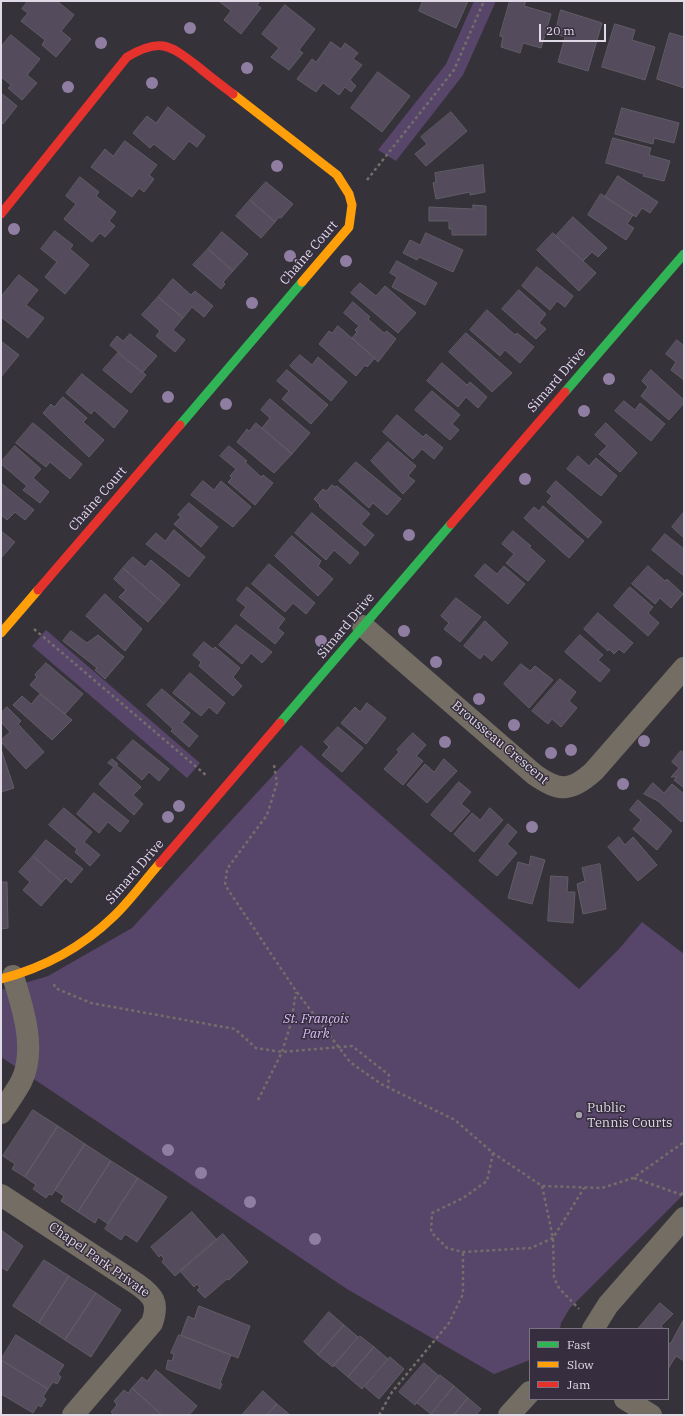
<!DOCTYPE html>
<meta charset="utf-8">
<style>
body{margin:0}
#map{position:relative;width:685px;height:1416px;overflow:hidden;background:#36323a;font-family:"IBM Plex Serif",serif}
canvas{display:block}
.frame{position:absolute;inset:0;border:2px solid #dfdae5;pointer-events:none}
.legend{position:absolute;left:529px;top:1328px;width:140px;height:72px;box-sizing:border-box;background:#362e3e;border:1px solid #7a7381;margin:0;padding:5px 7px;list-style:none;font-size:12px;color:#dfdae5}
.legend li{display:flex;align-items:center;gap:8px;height:20px}
.legend b{width:20px;border:1px solid #7a7381}
.scale{position:absolute;left:539px;top:24px;width:67px;height:18px;box-sizing:border-box;border:2px solid #dfdae5;border-top:0;padding-left:5px;font-size:12px;line-height:14px;white-space:nowrap;color:#dfdae5;-webkit-text-stroke:3px #362e3e;paint-order:stroke}
</style>
<div id="map">
<canvas width="685" height="1416"></canvas>
<div class="frame"></div>
<ul class="legend">
<li><b style="height:5px;background:#30b455"></b>Fast</li>
<li><b style="height:5px;background:#ff9f0a"></b>Slow</li>
<li><b style="height:5px;background:#e5322d"></b>Jam</li>
</ul>
<div class="scale">20 m</div>
</div>
<script>
const context = document.querySelector('canvas').getContext('2d');
context.lineJoin = 'round';
function fill(path, color) {
  context.fillStyle = color;
  context.fill(path, 'evenodd');
}
function strokePath(path, color, width, dash) {
  context.strokeStyle = color;
  context.lineWidth = width;
  context.lineCap = dash ? 'butt' : 'round';
  context.setLineDash(dash || []);
  context.stroke(path);
}
function drawText(font, color, halo, rows, align = 'center') {
  context.font = font + ' "IBM Plex Serif",serif';
  context.lineWidth = 3;
  context.setLineDash([]);
  context.textBaseline = 'middle';
  context.strokeStyle = halo;
  context.fillStyle = color;
  for (const [text, x, y, turn = 0] of rows) {
    context.save();
    context.translate(x, y);
    context.rotate((+turn || 0) * Math.PI / 180);
    context.textAlign = isNaN(turn) ? turn : align;
    if (halo) context.strokeText(text, 0, 0);
    context.fillText(text, 0, 0);
    context.restore();
  }
}
const green = new Path2D(`
 M474,1H496L463,75L396,161L378,150L446,64Z
 M46,630L200,763L187,778L32,646Z
 M301,745L579,989L619,949L642,922L684,954V1194L570,1308L561,1323L560,1329H530V1360L494,1374L347,1289L1,1057V990L48,976L132,928Z`);
const building = new Path2D(`
 M28,1H57L74,15L61,31L71,39L56,57L42,45L45,40L21,21L28,13L22,9Z
 M219,1H260L257,5L261,8L241,34L224,20L231,11Z
 M423,1H468L456,28L419,11Z
 M510,1H526L524,6L551,14L541,48L523,43L520,53L501,47L503,37L500,36Z
 M285,5L315,29L299,50L303,53L289,70L271,57L279,48L262,34Z
 M561,10L602,23L588,71L558,62L565,37L555,34Z
 M615,24L635,30L632,40L655,47L645,80L602,67Z
 M670,33L684,37V88L657,79Z
 M11,35L40,59L27,75L37,83L22,100L8,88L11,85L1,77V47Z
 M331,42L341,49L345,43L358,53L353,59L362,65L350,80L356,86L351,92L345,87L339,95L323,83L316,92L297,79L312,59L316,62Z
 M378,72L410,96L382,132L351,108Z
 M1,93L17,106L3,124L1,122Z
 M168,107L205,136L197,147L189,141L174,160L154,144L150,148L133,133L147,116L156,123Z
 M622,108L679,123L674,143L654,138L653,144L615,134Z
 M451,112L467,131L426,166L415,154L427,144L421,137Z
 M613,138L651,148L649,155L670,161L664,181L643,176L644,174L606,163Z
 M125,141L157,165L149,175L154,179L144,192L139,188L132,197L91,167L105,149L113,156Z
 M483,165L485,192L470,195V192L436,199L433,183L436,182L435,173Z
 M618,176L658,202L650,213L642,208L636,217L605,197Z
 M80,177L99,192L96,196L116,212L109,221L115,226L105,237L100,233L92,242L64,219L76,204L66,196Z
 M266,182L293,204L281,218L279,217L275,222L250,200Z
 M601,194L633,215L627,224L634,228L626,240L588,215Z
 M250,200L275,222L261,238L236,216Z
 M473,205L486,206V235H452V229H449V221H429V207L473,209Z
 M573,217L607,248L598,257L592,252L583,261L556,236Z
 M55,231L73,245L70,249L89,265L65,294L45,277L57,262L41,249Z
 M222,232L248,254L233,271L208,249Z
 M426,233L463,250L453,272L419,257L417,260L403,253L410,240L420,245Z
 M553,233L596,273L579,291L537,250Z
 M208,249L233,271L223,282L225,284L221,289L193,265Z
 M397,261L437,283L425,305L392,287L397,277L390,273Z
 M537,267L573,296L565,307L557,301L550,310L522,286Z
 M19,275L38,290L26,305L44,318L28,338L1,317V297Z
 M173,279L191,295L195,291L213,306L204,317L192,307L183,318L158,297Z
 M360,283L376,296L385,286L416,313L398,333L351,293Z
 M519,290L546,314L539,323L546,329L536,339L502,309Z
 M158,297L183,318L173,330L185,340L175,352L156,336L160,331L142,315Z
 M353,302L370,317L368,319L384,333L387,331L396,339L378,362L352,338L357,332L355,330L359,326L344,313Z
 M487,310L515,335L517,333L534,347L520,363L505,350L500,356L470,330Z
 M338,326L375,358L367,367L365,365L356,376L319,344L329,331L332,333Z
 M466,333L512,373L492,392L449,352Z
 M130,334L157,356L142,373L110,345L117,336L123,341Z
 M677,340L684,346V380L671,370L676,362L666,354Z
 M1,341L19,355L1,377Z
 M118,353L146,375L131,393L103,370Z
 M300,355L312,365L318,357L347,382L331,401L290,366Z
 M442,363L467,385L470,382L487,397L478,408L466,397L458,407L427,381Z
 M287,370L328,405L311,424L282,399L289,391L277,381Z
 M651,370L684,400V403L669,420L641,396L648,387L642,381Z
 M82,374L128,411L114,428L94,410L91,414L66,393Z
 M432,391L460,415L452,424L459,430L450,440L415,410Z
 M63,397L87,418L83,422L104,440L89,457L43,413L51,404L54,407Z
 M270,399L310,433L292,454L262,428L270,418L261,410Z
 M624,401L635,410L640,403L665,424L651,441L615,411Z
 M397,415L423,437L426,434L443,448L434,459L422,449L413,459L383,432Z
 M33,423L82,464L70,479L50,462L46,467L16,443Z
 M256,423L292,454L274,473L237,442L247,429L249,431Z
 M606,423L637,453L620,472L599,454L607,446L595,435Z
 M388,442L416,466L408,476L415,481L403,494L371,461Z
 M15,446L41,469L33,478L49,492L40,503L23,490L27,486L1,464V462Z
 M229,446L247,461L245,462L261,477L263,475L273,483L255,505L228,482L232,478L230,476L236,469L220,456Z
 M578,456L589,466L596,458L617,476L601,496L567,469Z
 M356,462L401,499L387,515L373,503L369,508L339,481Z
 M203,481L214,490L221,481L251,507L233,527L191,495Z
 M556,481L602,522L588,538L547,502L552,496L547,492Z
 M1,483L34,510L25,520L15,512L7,520L1,515Z
 M332,485L335,487L337,486L370,514L361,524L374,535L365,546L319,506L320,505L314,499L323,489L326,491Z
 M189,503L218,527L201,547L174,524L181,517L178,515Z
 M543,506L584,541L569,558L524,518L534,507L539,511Z
 M684,512V538L672,527Z
 M312,513L359,553L350,564L334,550L326,560L295,533Z
 M174,530L205,557L189,577L146,544L156,533L165,541Z
 M1,531L15,542L1,558Z
 M513,531L531,546L529,547L545,561L528,581L506,563L514,554L502,544Z
 M665,534L684,549V576L652,550Z
 M292,536L321,561L318,566L333,579L318,596L275,556Z
 M133,557L145,567L151,560L180,585L164,604L123,568Z
 M269,564L315,603L306,614L293,603L285,612L252,584Z
 M485,564L497,574L504,566L525,584L508,604L475,576Z
 M648,566L665,581L667,579L683,594L671,608L660,598L655,604L632,584Z
 M123,568L164,604L148,622L119,597L126,590L114,579Z
 M247,587L285,619L278,628L284,633L275,644L240,615L246,607L237,600Z
 M630,587L653,607L648,613L659,623L648,636L614,606Z
 M105,594L142,629L125,651L86,616Z
 M456,598L481,617L460,642L444,629L449,623L441,616Z
 M598,613L633,643L624,653L619,649L614,654L609,649L608,651L584,629Z
 M485,621L508,643L492,661L484,654L480,659L464,646Z
 M236,625L272,652L262,663L251,653L242,664L219,645Z
 M71,631L87,643L98,635L124,657L105,679L95,670L97,668L63,641Z
 M580,635L603,655L598,660L610,670L600,682L565,652Z
 M204,642L213,649L215,647L240,668L233,677L242,686L233,696L199,666L201,662L193,655Z
 M46,663L83,694L65,714L30,685L37,677L35,675Z
 M521,664L530,671L535,666L553,680L529,708L504,684Z
 M190,673L225,703L217,714L209,707L201,716L173,693Z
 M560,679L576,692L569,701L577,708L561,727L552,719L548,724L532,711Z
 M162,689L190,713L182,722L198,736L189,747L171,731L173,729L147,705Z
 M40,694L72,720L52,740L13,705L22,696L31,704Z
 M367,703L386,718L366,744L341,723L355,707L360,712Z
 M7,707L21,721L18,724L44,752L26,769L1,742V740L10,732L1,722V713Z
 M338,727L363,748L342,772L322,755L329,747L324,742Z
 M413,733L426,745L416,756L423,761L403,785L384,769L399,752L397,750Z
 M133,740L169,769L159,781L149,772L142,780L117,758Z
 M1,749L14,788L1,792Z
 M681,751L684,753V788L674,780L677,777H671L679,768L672,762Z
 M112,759L118,764L116,765L141,787L133,795L143,804L134,815L99,784L114,767L108,763Z
 M444,759L457,771L427,803L407,785L425,764L434,772Z
 M459,782L471,792L461,804L470,811L451,832L431,815Z
 M653,783L664,793L672,784L684,794V819L681,822L658,801L644,794Z
 M94,793L129,821L120,832L108,822L99,833L77,814Z
 M638,800L672,831L657,850L633,829L641,820L630,810Z
 M64,808L92,832L84,842L100,855L90,866L75,852L77,849L49,825Z
 M490,808L503,820L474,852L454,834L472,813L480,820Z
 M508,824L517,832L507,844L517,853L497,876L479,861Z
 M619,837L625,845L633,837L657,865L638,881L608,847Z
 M46,840L83,869L71,883L66,878L62,882L33,856Z
 M33,856L62,882L41,906L23,890L30,882L19,872Z
 M531,856L545,860L532,904L508,898L518,862L529,865Z
 M600,864L606,909L583,914L577,884L585,881L582,868Z
 M551,876L568,877L567,892H575L573,923L548,921Z
 M1,882H7L8,928L1,929Z
 M33,1110L58,1126L25,1177L12,1169L15,1164L3,1156Z
 M58,1126L85,1144L52,1195L49,1194L46,1198L33,1189L36,1185L25,1177Z
 M85,1144L111,1161L78,1212L61,1201L64,1196L55,1190Z
 M111,1161L138,1178L108,1224L98,1217L95,1223L78,1212Z
 M138,1178L167,1197L137,1242L125,1234L121,1240L105,1229Z
 M192,1212L217,1240L175,1276L162,1262L164,1259L161,1255L159,1257L151,1247Z
 M1,1230L23,1246L7,1271L1,1267Z
 M223,1234L248,1262L229,1280L227,1279L205,1298L197,1290L200,1288L197,1284L194,1287L180,1271Z
 M44,1260L69,1276L39,1323L13,1306Z
 M69,1276L96,1293L65,1340L39,1323Z
 M96,1293L121,1310L91,1357L65,1340Z
 M660,1303L673,1314L661,1326L664,1329H638Z
 M199,1306L250,1326L238,1358L181,1335L188,1316L194,1319Z
 M329,1312L344,1325L318,1355L304,1342Z
 M683,1321L684,1361L676,1356L668,1369V1343L670,1344Z
 M344,1325L358,1337L333,1367L318,1355Z
 M16,1335L64,1365L58,1374L61,1377L57,1384L53,1382L48,1389L1,1360Z
 M179,1335L231,1355L220,1383L222,1384L220,1389L166,1369L168,1360L172,1361L174,1354L171,1353Z
 M360,1336L374,1347L348,1377L334,1365Z
 M374,1347L388,1359L362,1389L348,1377Z
 M390,1357L404,1369L379,1399L365,1387Z
 M1,1360L48,1389L43,1397L46,1399L41,1407L38,1405L33,1413L1,1394Z
 M424,1363L439,1376L415,1405L399,1392Z
 M156,1370L197,1406L189,1415H162L132,1388L142,1377L147,1381Z
 M440,1375L454,1386L431,1414L417,1403Z
 M454,1386L468,1398L454,1415H431Z
 M132,1388L162,1415H114L111,1412L117,1405L114,1401L124,1390L128,1393Z
 M263,1391L277,1404L267,1415H242Z
 M468,1398L481,1409L476,1415H454Z
 M277,1404L290,1415H267Z`);
const path = new Path2D(`
 M367,180L454,70L484,1
 M34,629L207,776
 M274,765L277,783L267,815L227,869L225,885L296,991L350,1062L381,1084L455,1120L493,1153L542,1186L602,1188L633,1178L684,1142
 M54,984L55,988L91,1003L235,1029L256,1048L282,1052L352,1046L389,1075L388,1088
 M258,1100L282,1052L291,1023L296,992
 M493,1153L487,1181L463,1198L432,1213L431,1232L447,1248L463,1252L531,1248L553,1238L584,1188
 M634,1178L682,1195
 M542,1186L553,1238L554,1278L559,1288L579,1309
 M681,1195L684,1190
 M379,1415L392,1392L449,1323L463,1294V1252`);
const street = new Path2D(`
 M363,626L535,775C560,792 571,792 594,771L684,668
 M1,1113C8,1103 15,1093 21,1082C37,1051 23,1008 13,976
 M1,1195L137,1284C154,1296 159,1303 152,1323L73,1415
 M593,1329L608,1305L684,1218
 M625,1399L651,1415
 M509,1415L530,1392`);
const fast = new Path2D(`
 M565,392L684,254
 M180,425L302,282
 M280,723L451,524`);
const slow = new Path2D(`
 M233,94L337,175L349,194L352,205L349,227L302,282
 M1,633L38,590
 M1,979C43,968 82,947 113,917C130,901 144,881 160,863`);
const jam = new Path2D(`
 M1,214L127,57C159,38 169,44 196,65C208,75 221,85 233,94
 M451,524L565,392
 M38,590L180,425
 M160,863L280,723`);
const trees = [
 [190,28],
 [101,43],
 [247,68],
 [152,83],
 [68,87],
 [277,166],
 [14,229],
 [290,256],
 [346,261],
 [252,303],
 [609,379],
 [168,397],
 [226,404],
 [584,411],
 [525,479],
 [409,535],
 [404,631],
 [321,641],
 [436,662],
 [479,699],
 [514,725],
 [644,741],
 [445,742],
 [571,750],
 [551,753],
 [623,784],
 [179,806],
 [168,817],
 [532,827],
 [168,1150],
 [201,1173],
 [250,1202],
 [315,1239]
];
const markers = [
 [579,1115,4,"#a49fa9"]
];
const streetNames = [
 ["Chaîne Court",309,253,-49],
 ["Simard Drive",557,380,-49],
 ["Chaîne Court",98,499,-49],
 ["Simard Drive",346,626,-50],
 ["Brousseau Crescent",500,743,40],
 ["Simard Drive",135,872,-49],
 ["Chapel Park Private",99,1260,35]
];
const parkNames = [
 ["St. François",316,1019],
 ["Park",316,1034]
];
const poiNames = [
 ["Public",587,1108],
 ["Tennis Courts",587,1123]
];
fill(green, '#58456a');
fill(building, '#544b5c');
strokePath(building, '#615d65', 1);
strokePath(path, '#736e6a', 2.5, [3, 3]);
strokePath(street, '#746d64', 22);
strokePath(fast, '#30b455', 9);
strokePath(slow, '#ff9f0a', 9);
strokePath(jam, '#e5322d', 9);
context.fillStyle = '#907ea2';
for (const [x, y] of trees) {
  context.beginPath();
  context.arc(x, y, 6, 0, 2 * Math.PI);
  context.fill();
}
for (const [x, y, r, color] of markers) {
  const dot = new Path2D();
  dot.arc(x, y, r, 0, 2 * Math.PI);
  context.fillStyle = color;
  context.fill(dot);
  strokePath(dot, '#362e3e', 1.5);
}
drawText('13px', '#dfdae5', '#362e3e', streetNames);
drawText('italic 13px', '#d9bcf8', '#362e3e', parkNames);
drawText('13px', '#dfdae5', '#362e3e', poiNames, 'left');
</script>
